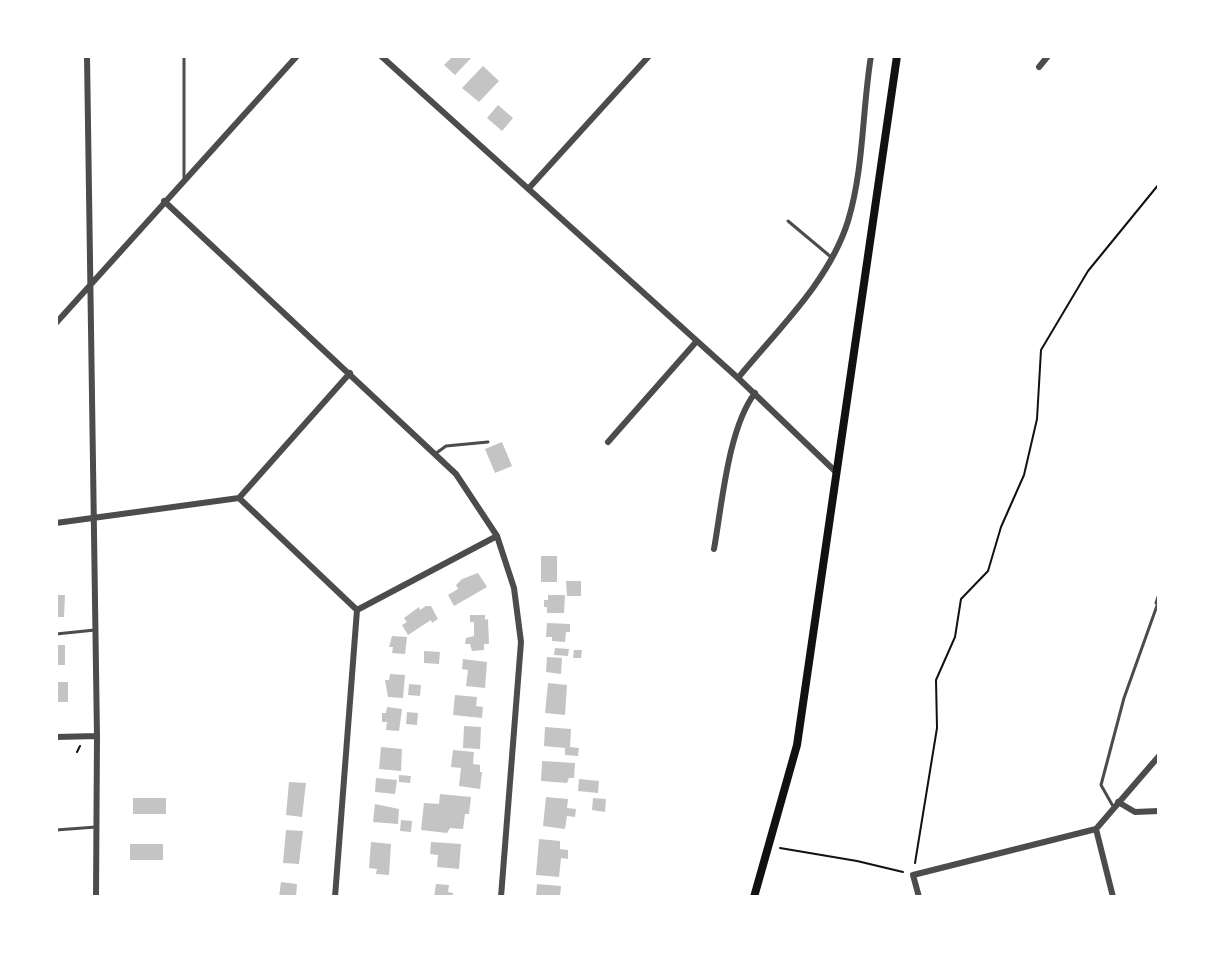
<!DOCTYPE html>
<style>
body{margin:0}
#map{position:relative;width:1215px;height:953px;overflow:hidden;background:#fff;font-family:Karla,sans-serif}
canvas{display:block}
.frame{position:absolute;inset:0;border:58px solid #fff;pointer-events:none}
</style>
<div id="map">
<canvas width="1215" height="953"></canvas>
<div class="frame"></div>
</div>
<script>
const context = document.querySelector('canvas').getContext('2d');
context.lineJoin = 'round';
function fill(path, color) {
  context.fillStyle = color;
  context.fill(path, 'evenodd');
}
function strokePath(path, color, width, dash) {
  context.strokeStyle = color;
  context.lineWidth = width;
  context.lineCap = dash ? 'butt' : 'round';
  context.setLineDash(dash || []);
  context.stroke(path);
}
const building = new Path2D(`
 M453,56H473L455,75L444,65Z
 M483,66L499,81L479,102L462,88Z
 M498,105L513,118L502,131L487,118Z
 M502,442L512,466L495,473L485,449Z
 M541,556H557V582H541Z
 M478,573L487,587L454,606L448,595L458,589L456,585L462,579Z
 M566,581H581V596H567Z
 M56,595H65L64,617H56Z
 M548,595H565L564,613H547V607H544V600H548Z
 M426,606H431L438,619L432,623L431,620L408,635L402,625L407,622L404,618L419,607L420,610Z
 M470,615H485V620L488,619L489,644H484V650L472,651L470,644H465L466,638L474,636V622H470Z
 M547,623L570,624V632H566L565,642L552,641V637H546Z
 M392,636L407,637L405,654L392,653L393,647H389Z
 M56,645H65V665H56Z
 M555,648L569,649L568,656L554,655Z
 M574,650H582L581,658H573Z
 M424,651L440,652L439,664L424,663Z
 M547,657L562,658L561,674L546,672Z
 M463,659L487,662L485,688L466,686L468,670L462,669Z
 M390,674L405,675L403,698L388,697L385,680H389Z
 M56,682H68V702H56Z
 M548,683L567,685L565,715L545,713Z
 M409,684L421,685L420,696L408,695Z
 M455,695L477,697L476,706L483,707L482,718L453,715Z
 M387,707L402,709L399,731L386,730L387,722H382V713H386Z
 M407,712L418,713L417,725L406,724Z
 M464,726L481,727L480,749L463,748Z
 M545,727L571,729L570,747L579,748L578,756L565,755V748L544,746Z
 M381,747L402,749L401,771L379,769Z
 M453,750L474,752L473,764L480,765V772H482L480,789L459,786L461,768L451,767Z
 M542,761L575,763L574,778H569L567,783L541,781Z
 M399,775L411,776L410,783L399,782Z
 M376,778L397,780L395,794L375,792Z
 M579,779L599,781L598,793L578,791Z
 M289,782L306,783L302,817L286,815Z
 M440,794L471,797L469,814H465L463,829L450,828L447,833L421,830L424,803L439,804Z
 M546,797L568,799L567,808L576,809L575,817L567,816L565,829L543,826Z
 M133,798H166V814H133Z
 M593,798L606,799L605,812L592,810Z
 M375,804L399,809L398,824L373,822Z
 M401,820L412,821L411,832L400,831Z
 M286,830L303,831L299,864L283,863Z
 M539,839L560,841V849L568,850V859L561,858L559,877L536,875Z
 M371,842L391,844L389,875L376,874L377,869L369,868Z
 M431,842L461,844L459,869L437,867L438,855L430,854Z
 M130,844H163V860H130Z
 M281,882L297,884L296,897H279Z
 M436,884L449,885L448,892L453,893V897H434Z
 M537,884L561,886L560,897H536Z`);
const path = new Path2D(`
 M77,752L80,746
 M780,848L857,861L903,872
 M915,863L937,728L936,680L955,637L961,599L988,571L1001,527L1024,475L1037,419L1041,350L1088,271L1159,184`);
const service = new Path2D(`
 M184,180V56
 M788,221L831,257
 M435,454L446,446L488,442
 M1156,603L1159,594
 M56,634L95,630
 M1114,808L1101,785L1124,698L1159,600
 M56,830L96,827`);
const minor = new Path2D(`
 M87,56L97,736L96,897
 M381,56L738,378L837,473
 M1039,67L1048,56
 M529,188L649,56
 M164,201L456,474L497,536L514,588L521,642L501,897
 M56,323L297,56
 M738,378C777,330 829,282 848,221C864,168 862,111 871,56
 M608,442L696,342
 M239,498L357,610L335,897
 M56,523L239,498L350,373
 M714,549C722,505 728,428 755,393
 M357,610L497,536
 M56,737L97,736
 M1118,802L1135,812L1159,811
 M1096,829L1159,756
 M1096,829L1113,897
 M919,897L913,875L1096,829`);
const secondary = new Path2D(`
 M754,897L797,745L897,56`);
fill(building, '#c4c4c4');
strokePath(path, '#111', 2);
strokePath(service, '#4c4c4c', 3);
strokePath(minor, '#4c4c4c', 6);
strokePath(secondary, '#111', 8);
</script>
